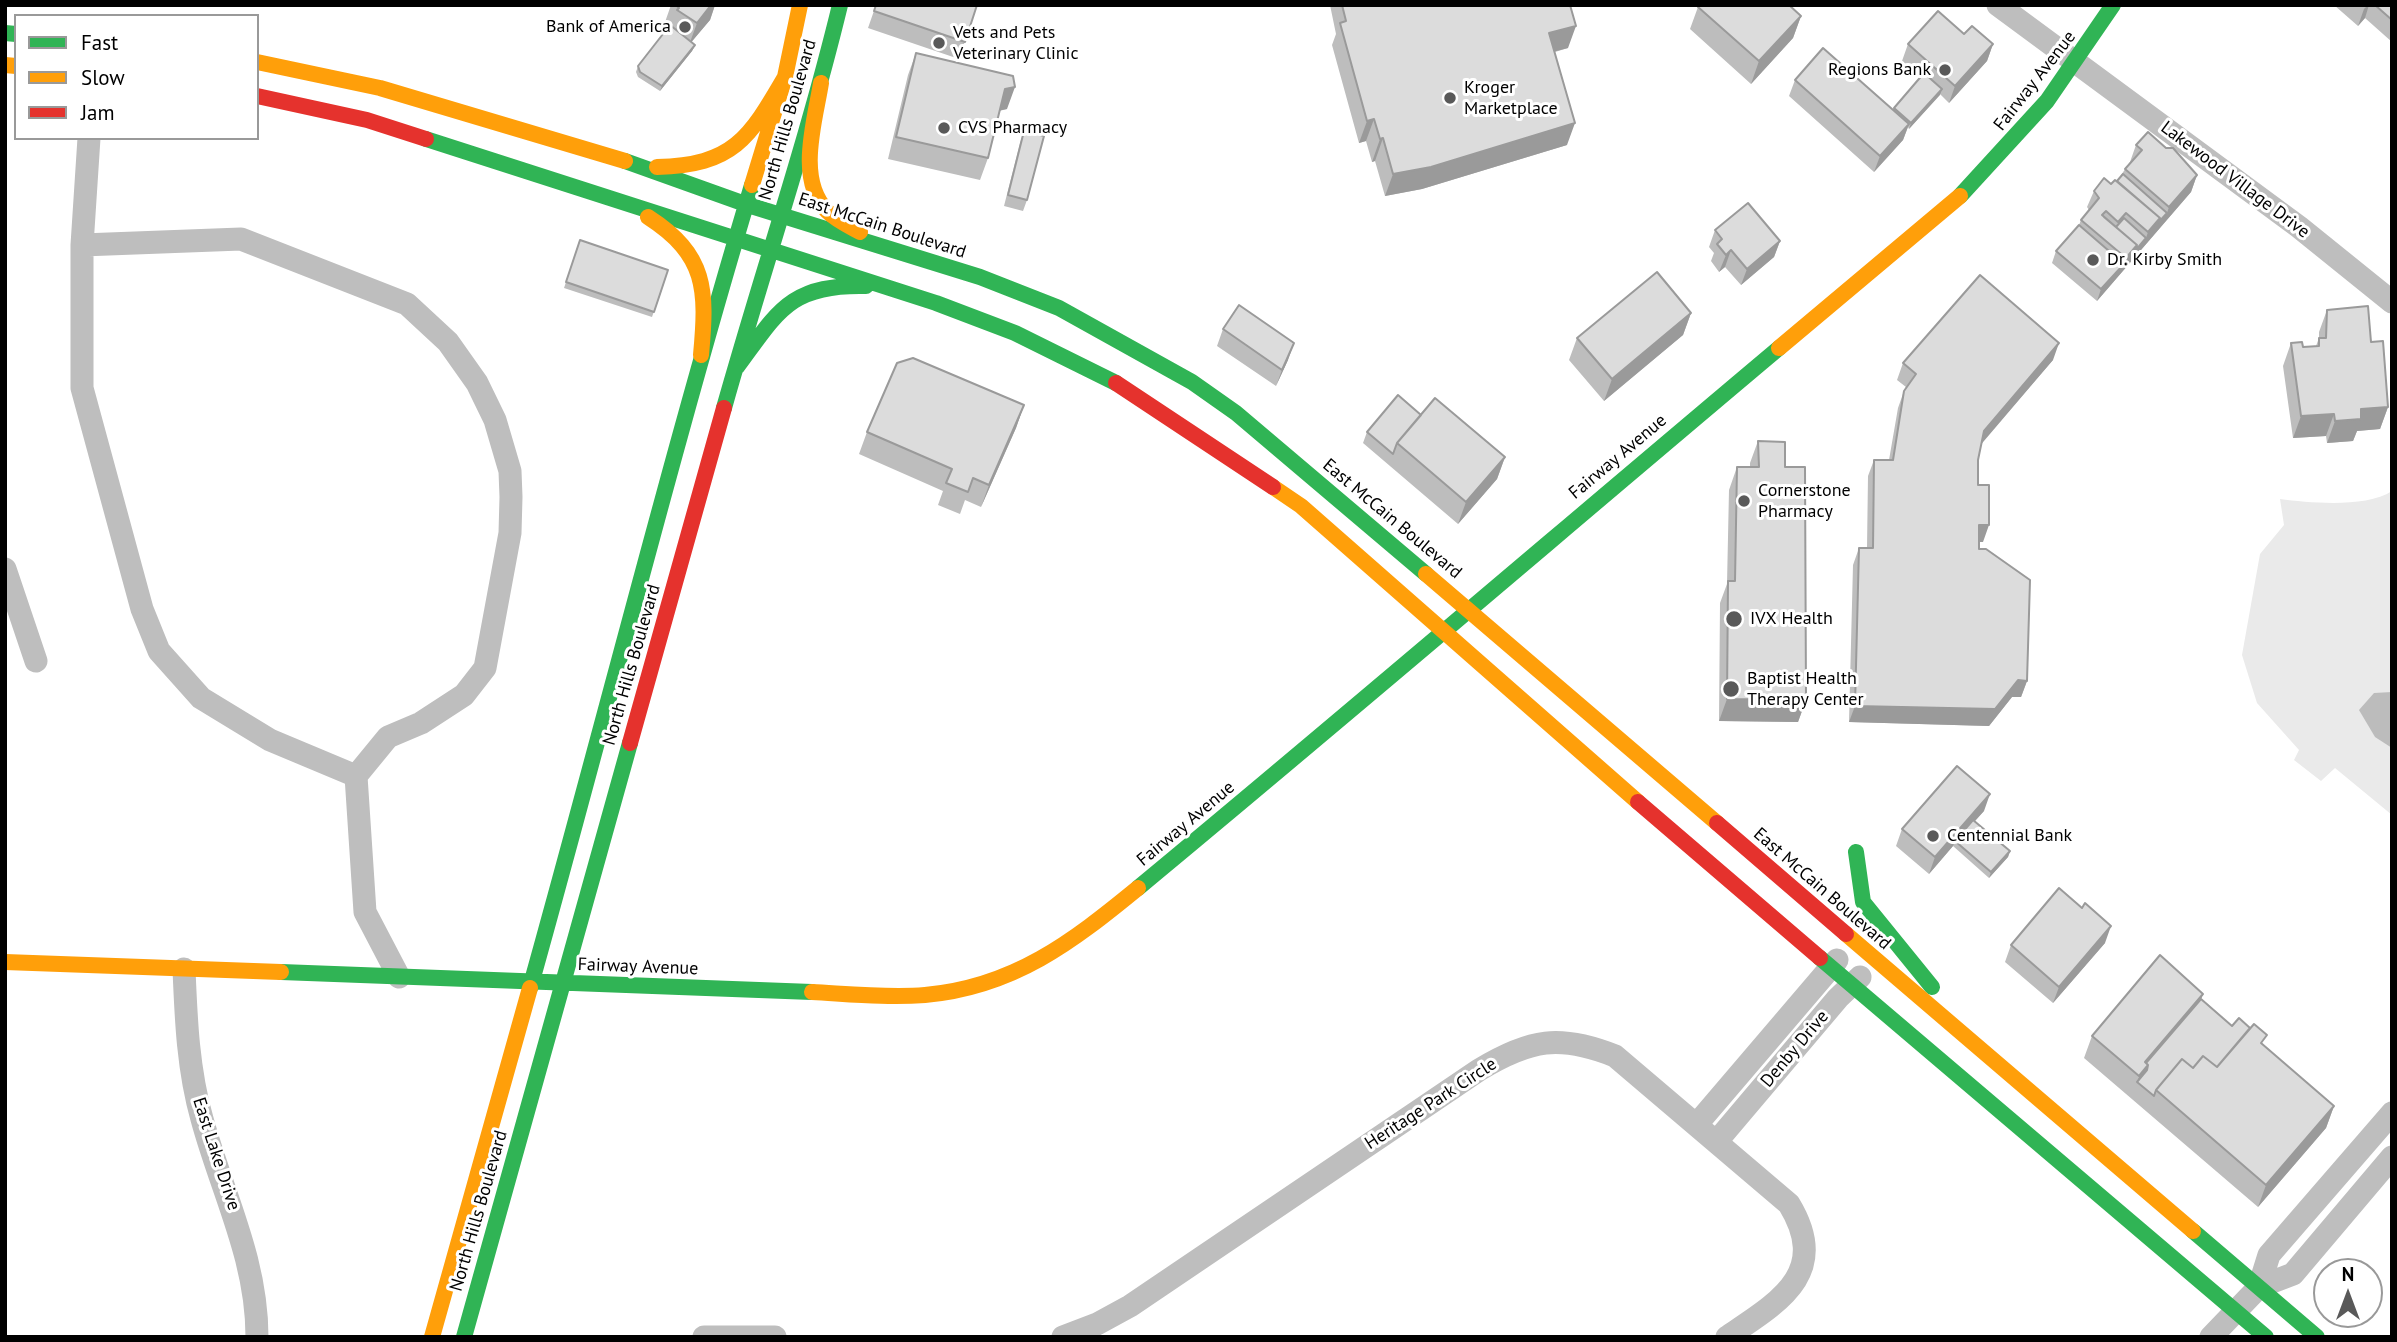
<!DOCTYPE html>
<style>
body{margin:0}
#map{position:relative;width:2397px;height:1342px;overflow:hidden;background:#fff;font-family:"PT Sans",sans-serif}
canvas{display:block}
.frame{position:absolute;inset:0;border:7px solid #000;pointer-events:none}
.legend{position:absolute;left:14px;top:14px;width:245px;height:126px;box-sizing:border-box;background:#fff;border:2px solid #999;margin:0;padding:9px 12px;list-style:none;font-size:21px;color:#000}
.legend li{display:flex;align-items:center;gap:14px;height:35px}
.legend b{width:35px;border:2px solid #999}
.north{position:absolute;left:2313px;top:1258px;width:70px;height:70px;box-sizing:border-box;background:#fff;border:2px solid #999;border-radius:50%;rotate:0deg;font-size:19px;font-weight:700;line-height:28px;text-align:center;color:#000}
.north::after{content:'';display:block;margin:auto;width:24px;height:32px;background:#595959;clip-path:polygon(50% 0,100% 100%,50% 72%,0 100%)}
</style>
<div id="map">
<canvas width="2397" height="1342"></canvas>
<div class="frame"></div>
<ul class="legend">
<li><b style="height:9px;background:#30b455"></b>Fast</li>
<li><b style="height:9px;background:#ff9f0a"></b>Slow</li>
<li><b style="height:9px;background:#e5322d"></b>Jam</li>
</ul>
<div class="north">N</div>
</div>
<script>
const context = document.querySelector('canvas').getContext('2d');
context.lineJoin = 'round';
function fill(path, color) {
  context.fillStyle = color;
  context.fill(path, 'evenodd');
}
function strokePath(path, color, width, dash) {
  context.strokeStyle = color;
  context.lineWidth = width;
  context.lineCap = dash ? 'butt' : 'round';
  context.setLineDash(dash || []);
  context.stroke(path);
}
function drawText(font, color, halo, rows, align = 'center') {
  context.font = font + ' "PT Sans",sans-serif';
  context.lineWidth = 6;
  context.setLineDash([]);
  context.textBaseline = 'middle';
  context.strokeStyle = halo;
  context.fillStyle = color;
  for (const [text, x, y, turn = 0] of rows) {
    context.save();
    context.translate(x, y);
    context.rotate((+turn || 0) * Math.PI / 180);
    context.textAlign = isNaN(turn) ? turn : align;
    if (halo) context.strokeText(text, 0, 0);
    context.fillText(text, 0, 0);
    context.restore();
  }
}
const green = new Path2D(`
 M2392,491V815L2335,768L2321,781L2294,760L2299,750L2257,703L2242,655L2260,554L2284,525L2280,499C2311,503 2366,508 2392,491Z`);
const water = new Path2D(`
 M2392,692V748L2375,737L2359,710L2374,693Z`);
const street = new Path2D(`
 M1998,5L2299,227L2392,302
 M89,138L82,245V388L142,609L159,651L201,698L270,740L356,776L365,912L399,977
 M82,245L241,239L407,304L448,342L477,383L495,420L510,471L511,497L510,533L485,668L464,695L421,723L388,737L356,776
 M5,569L36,661
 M184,969C186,1019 188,1070 202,1119C222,1193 257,1258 257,1337
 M1697,1124L1837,960
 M1717,1141L1838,998L1860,977
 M2259,1287L2269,1255L2392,1113
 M704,1337H775
 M1063,1337L1097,1324L1130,1306L1479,1070C1530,1039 1560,1034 1615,1056L1789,1204C1831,1273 1779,1302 1727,1337
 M2211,1337L2259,1287L2293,1274L2392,1157`);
const fast = new Path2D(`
 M5,33L16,34
 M426,139L936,303L1015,333L1116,383
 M625,161L748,205L980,277L1059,308L1192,382L1236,413L1426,574
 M1960,196L2047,101L2113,5
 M737,367C778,312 789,284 866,286
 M724,408C762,273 807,141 840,5
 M1856,852L1863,902L1932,987
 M1138,888C1353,710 1565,528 1779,348
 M1820,958L2266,1337
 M281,972L812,992
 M530,988C605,720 672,451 752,185
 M2193,1231L2317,1337
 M464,1337L630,743`);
const slow = new Path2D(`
 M257,62L380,88L625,161
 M5,65L16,66
 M821,83C815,121 796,179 827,211C836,220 849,226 860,232
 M657,167C733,165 749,139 785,77
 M752,185L785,77L800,5
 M648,217C707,255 707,290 701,355
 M1779,348L1960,196
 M1273,487L1301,506L1638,802
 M1426,574L1717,823
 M1846,934L2193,1231
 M5,962L281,972
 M812,992C849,994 888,998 925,995C1014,987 1072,942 1138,888
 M432,1337L530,988`);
const jam = new Path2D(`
 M257,96L367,120L426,139
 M1116,383L1273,487
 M630,743L724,408
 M1638,802L1820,958
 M1717,823L1846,934`);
const wall = new Path2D(`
 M671,5H715L710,20L691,42L695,45L692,51L660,91L638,77L636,72L638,66L668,28L664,25Z
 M876,5H977L959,59L868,28Z
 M1330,5H1570L1568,48L1555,52L1567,145L1422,189L1385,196L1375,161L1372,162L1366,141L1359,143L1332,45L1336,34Z
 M2334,5H2392V42L2365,18L2358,26Z
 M1698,7L1801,16L1793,38L1751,84L1690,29Z
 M1964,34L1993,44L1987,61L1949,103L1940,94L1909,129L1908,127L1903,140L1874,172L1789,96L1795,80L1893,110L1921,77L1902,61L1908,44Z
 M916,53L1007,109L999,111L988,158L980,180L888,159L908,75Z
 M1024,131L1027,200L1023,211L1004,206L1020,143Z
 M2136,145L2197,175L2191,192L2097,301L2052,263L2056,251L2079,225L2081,220L2089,210L2087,207L2094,191L2111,184L2117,181L2130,162Z
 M1715,230L1780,241L1774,257L1741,285L1725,267L1719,272L1711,261L1714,253L1709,247Z
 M580,240L668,270L652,317L564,288Z
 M2327,310L2371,342L2388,407L2380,429L2357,431L2353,441L2327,443L2326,436L2293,438L2283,366L2291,343L2303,347L2316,346L2319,338V332Z
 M1691,313L1683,335L1604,401L1569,360L1577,338Z
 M1223,329L1288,360L1276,386L1217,346Z
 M2053,360L1981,443L1978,460V485L1983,542H1979V549L2027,681L2021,697H2012L1989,726L1849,722L1853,565L1859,548H1867L1868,476L1874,460H1889L1898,408L1904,391L1906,387L1897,380L1903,363Z
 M1024,405L1016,428L981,507L965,500L960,514L938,505L943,491L859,454L867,432Z
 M1421,415L1505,457L1497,479L1458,524L1363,443L1367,432Z
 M1758,441L1785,467L1806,700L1798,722L1719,721L1720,603L1727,584L1729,490L1737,467H1750V463Z
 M1984,811L1974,822L2010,851L2008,857L1989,878L1953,846L1929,874L1896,846L1902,829Z
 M2082,908L2105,943L2053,1003L2005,962L2011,945Z
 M2203,994L2201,999L2232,1026L2263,1046L2334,1106L2326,1128L2258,1207L2084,1058L2092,1036Z`);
const shadedWall = new Path2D(`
 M707,5H715L710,20L689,45L697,23Z
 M2368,5H2369L2365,18L2358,26L2364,9Z
 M1801,16L1793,38L1751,84L1759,61Z
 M1576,26L1568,48L1541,55L1549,33Z
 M1993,44L1987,61L1949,103L1955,86Z
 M695,45L692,51L660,91L662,86Z
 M1015,87L1007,109L997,111L1005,89Z
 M1942,89L1940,95L1909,129L1911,123Z
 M1374,119L1366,141L1359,143L1367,121Z
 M1575,123L1567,145L1422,189L1385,196L1393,174Z
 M1909,124L1903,140L1874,172L1880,156Z
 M1383,138L1375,161L1372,162L1380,139Z
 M2197,175L2191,192L2097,301L2101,289L2124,264L2126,258L2137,245L2146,238L2148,232L2160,218L2167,213L2169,207Z
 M1780,241L1774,257L1741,285L1747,269Z
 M1731,250L1725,267L1719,272L1726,255Z
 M1691,313L1683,335L1604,401L1612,379Z
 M1294,343L1288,360L1276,386L1282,370Z
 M2059,343L2053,360L1978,448L1984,431Z
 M1024,405L1016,428L981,507L989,485Z
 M2388,407L2380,429L2357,431L2353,441L2327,443L2335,421L2361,409Z
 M2334,414L2326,436L2293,438L2301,416Z
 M1505,457L1497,479L1458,524L1466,502Z
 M1979,525H1989L1983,542H1972Z
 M2018,680L2027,681L2021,697H2012L1989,726L1849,722L1855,706Z
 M1727,699L1806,700L1798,722L1719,721Z
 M1990,794L1984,811L1956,842L1955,841L1953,846L1929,874L1935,857Z
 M2010,851L2008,857L1989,878L1991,872Z
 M2111,926L2105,943L2053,1003L2059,987Z
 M2203,994L2195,1016L2137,1082L2145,1062Z
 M2334,1106L2326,1128L2258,1207L2266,1185Z`);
const building = new Path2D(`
 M676,5H711L697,23L677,10L679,8Z
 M876,5H977L965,42L874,11Z
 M1342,5H1570L1576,26L1549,33L1575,123L1431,167L1393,174L1383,138L1380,139L1374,119L1367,121L1340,23L1346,21Z
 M1699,5H1789L1801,16L1759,61L1698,7Z
 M2375,5H2392V20Z
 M1938,11L1964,34L1972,26L1993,44L1955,86L1908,44Z
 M670,25L695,45L662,86L640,72L638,66Z
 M1823,48L1909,124L1880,156L1795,80Z
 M916,53L1013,76L1015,87L1005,89L988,158L896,137Z
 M1924,73L1942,89L1911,123L1894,108Z
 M1024,131L1044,136L1027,200L1008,195Z
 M2148,132L2166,148H2173L2197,175L2169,207L2125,169L2142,150L2136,145Z
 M2123,174L2167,213L2158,223L2160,218L2117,181Z
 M2104,178L2111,184L2115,180L2160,218L2148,232L2126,213L2118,222L2106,211L2102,215L2137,245L2126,258L2081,220L2099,198L2094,191Z
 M1748,203L1780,241L1747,269L1731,250L1726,255L1717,244L1722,239L1715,230Z
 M2104,217L2116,227L2124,218L2146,238L2135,251L2137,245Z
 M2079,225L2124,264L2101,289L2056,251Z
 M580,240L668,270L654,312L566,282Z
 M1657,272L1691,313L1612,379L1577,338Z
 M1980,275L2059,343L1984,431L1978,460V485H1989V525H1979V549H1986L2030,580L2027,681L2018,680L1995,709L1855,706L1859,548H1873L1874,460H1893L1904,391L1916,374L1903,363Z
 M1239,305L1294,343L1282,370L1223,329Z
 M2368,306L2371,342L2383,341L2388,407L2361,409V419L2335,421L2334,414L2301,416L2291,343L2302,342L2303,347L2319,346V338H2326L2327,310Z
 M913,358L1024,405L989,485L973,478L968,492L946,483L952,469L867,432L897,363Z
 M1398,395L1421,415L1397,443L1393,454L1367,432Z
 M1435,398L1505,457L1466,502L1397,443Z
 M1758,441L1785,442V467H1805L1806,700L1727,699L1728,581H1735L1737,467H1759Z
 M1957,766L1990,794L1935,857L1902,829Z
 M1973,820L2010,851L1991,872L1955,841Z
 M2059,888L2082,908L2085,903L2111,926L2059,987L2011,945Z
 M2160,955L2203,994L2145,1062L2148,1065L2139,1076L2092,1036Z
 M2201,999L2232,1026L2239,1018L2250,1028L2217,1067L2203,1056L2193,1068L2182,1059L2156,1090L2154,1096L2137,1082L2147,1070L2148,1065L2146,1063Z
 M2254,1024L2267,1035L2261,1043L2334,1106L2266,1185L2156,1090L2182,1059L2193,1068L2203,1056L2217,1067Z`);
const markers = [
 [685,27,7,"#595959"],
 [939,43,7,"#595959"],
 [1945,70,7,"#595959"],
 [1450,98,7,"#595959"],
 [944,128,7,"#595959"],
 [2093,260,7,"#595959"],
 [1744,501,7,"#595959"],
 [1734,619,9,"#595959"],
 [1731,689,9,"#595959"],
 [1933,836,7,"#595959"]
];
const poiNames = [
 ["Bank of America",671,27,"right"],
 ["Vets and Pets",953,33],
 ["Veterinary Clinic",953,54],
 ["Regions Bank",1931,70,"right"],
 ["Kroger",1464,88],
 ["Marketplace",1464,109],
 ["CVS Pharmacy",958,128],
 ["Dr. Kirby Smith",2107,260],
 ["Cornerstone",1758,491],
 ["Pharmacy",1758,512],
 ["IVX Health",1750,619],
 ["Baptist Health",1747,679],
 ["Therapy Center",1747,700],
 ["Centennial Bank",1947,836]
];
const streetNames = [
 ["Fairway Avenue",2035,81,-52],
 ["North Hills Boulevard",788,120,-74],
 ["Lakewood Village Drive",2235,180,37],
 ["East McCain Boulevard",882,226,18],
 ["Fairway Avenue",1618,457,-40],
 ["East McCain Boulevard",1392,519,40],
 ["North Hills Boulevard",632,665,-74],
 ["Fairway Avenue",1186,824,-40],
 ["East McCain Boulevard",1822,889,41],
 ["Fairway Avenue",638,967,2],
 ["Denby Drive",1795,1049,-50],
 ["Heritage Park Circle",1431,1104,-33],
 ["East Lake Drive",216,1154,72],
 ["North Hills Boulevard",479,1211,-74]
];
fill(green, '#eaeaea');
fill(water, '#bcbcbc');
strokePath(street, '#bebebe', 23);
strokePath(fast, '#30b455', 16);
strokePath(slow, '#ff9f0a', 16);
strokePath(jam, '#e5322d', 16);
fill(wall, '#bdbdbd');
fill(shadedWall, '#9a9a9a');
fill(building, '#dcdcdc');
strokePath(building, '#9a9a9a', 2);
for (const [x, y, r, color] of markers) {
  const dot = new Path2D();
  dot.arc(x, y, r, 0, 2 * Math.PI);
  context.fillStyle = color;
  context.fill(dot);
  strokePath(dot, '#fff', 2.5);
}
drawText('18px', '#000', '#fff', poiNames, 'left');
drawText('18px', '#000', '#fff', streetNames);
</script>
